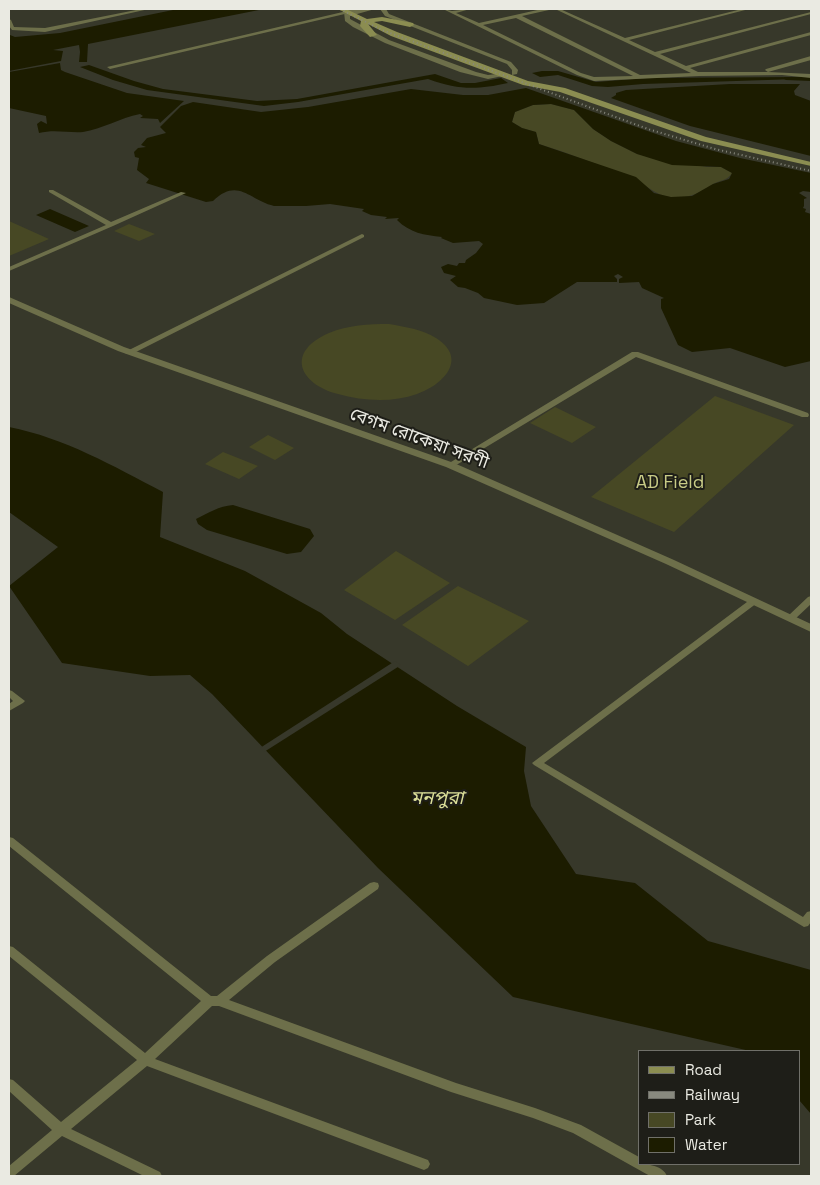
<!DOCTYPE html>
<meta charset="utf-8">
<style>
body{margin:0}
#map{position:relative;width:820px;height:1185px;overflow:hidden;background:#37382a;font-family:"Space Grotesk",sans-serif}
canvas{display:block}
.frame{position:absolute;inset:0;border:10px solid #eaeae2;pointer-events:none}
.legend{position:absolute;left:638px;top:1050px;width:162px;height:115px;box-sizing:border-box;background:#1e1e18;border:1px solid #707069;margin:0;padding:6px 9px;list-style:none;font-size:15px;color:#eaeae2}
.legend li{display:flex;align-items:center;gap:10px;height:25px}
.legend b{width:25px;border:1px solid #707069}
</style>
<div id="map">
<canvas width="820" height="1185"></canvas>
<div class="frame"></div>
<ul class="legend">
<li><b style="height:6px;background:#8b8d51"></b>Road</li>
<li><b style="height:6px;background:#88897e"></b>Railway</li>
<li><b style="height:14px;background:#474824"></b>Park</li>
<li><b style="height:14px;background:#1c1c00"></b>Water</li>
</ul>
</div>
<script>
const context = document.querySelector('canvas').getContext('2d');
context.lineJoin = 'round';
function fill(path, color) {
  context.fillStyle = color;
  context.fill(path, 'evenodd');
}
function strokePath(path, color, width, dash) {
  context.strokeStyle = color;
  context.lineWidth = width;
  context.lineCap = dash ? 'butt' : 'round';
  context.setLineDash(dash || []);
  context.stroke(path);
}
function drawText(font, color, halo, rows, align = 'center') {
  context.font = font + ' "Space Grotesk","Noto Sans Bengali",sans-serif';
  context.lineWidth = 4;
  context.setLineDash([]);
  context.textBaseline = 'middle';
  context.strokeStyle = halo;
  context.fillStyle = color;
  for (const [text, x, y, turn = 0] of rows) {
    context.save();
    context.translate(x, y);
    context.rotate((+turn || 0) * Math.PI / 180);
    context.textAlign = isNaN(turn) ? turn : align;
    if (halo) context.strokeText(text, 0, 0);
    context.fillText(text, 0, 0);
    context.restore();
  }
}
const green = new Path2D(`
 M551,104L574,110L593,129L611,141L637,154L707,167H721L732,173C727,181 720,180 713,184C699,193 687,200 670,197C655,195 647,185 633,179C602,166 571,154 539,144L536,132L522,128L512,122L515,112L533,105Z
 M9,221L49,239L9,256Z
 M129,224L155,234L139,241L114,231Z
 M389,324C405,327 422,329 436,338C469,359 443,385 417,394C392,403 363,401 338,394C299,384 285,352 329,333C348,325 369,324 389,324Z
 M715,396L794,425L674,532L591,497Z
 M555,407L596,427L572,443L530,423Z
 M268,435L294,448L275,460L249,447Z
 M223,452L258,466L239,479L205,464Z
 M396,551L450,583L395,620L344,590Z
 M458,586L529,621L468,666L402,625Z`);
const water = new Path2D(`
 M178,9H264L88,44L87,62H79L80,52L79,45L53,50L63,51L61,61L9,71V31L10,35L15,37L60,33Z
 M60,63L61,70L65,72L127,93L184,101L160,123L158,119L140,118L143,116L140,114C120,118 102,129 83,132C68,133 54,129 39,133L37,124L41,121L47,124L46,116L9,108V72Z
 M89,65L134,81L163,89L257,101L297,99L435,74L461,83H475L501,78L508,83C476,90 459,90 428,79L298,102L264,106L147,90L113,80L80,67Z
 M542,71H558L596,82L647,78L800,77L798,79L643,84L608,87L592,86L558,75L540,77L532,73Z
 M730,84H800L794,91L795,95L811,101V156L690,126L611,98L616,95V93L626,90Z
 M526,88L676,141L740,158L811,173V192L803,191L799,193L807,198L804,199V206L803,208L806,209L805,212L811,214V361L785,367L730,348L692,352L678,345L661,308V299L664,298L642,288L639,282L619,283V279L623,277L618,274L614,276L617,279V282H577L544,303L517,305L484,298L478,293L465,288L458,287L450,280L456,276L444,273L441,267L448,264L457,266L459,263H465L466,260L476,253L483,244L479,241L453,243L441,238L442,237C424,235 410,233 397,220L399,218L385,219L387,217L371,215L362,211L364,209L330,204L306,206H274C249,200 238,177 213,201L206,202L146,183L149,179L137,170L139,158L135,157L134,152L138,148L146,147L141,145L147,138L166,133L160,127L181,106L193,102L261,112L308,107L411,89L463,95H488ZM551,104L574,110L593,129L611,141L637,154L672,165L721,167L732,173L729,179L713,184L692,196L671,197L654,193L636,177L539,144L536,132L522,128L512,122L515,112L533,105Z
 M50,209L89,226L75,232L36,215Z
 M9,427C65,438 113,466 163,492L160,537L245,571L321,613L347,634L457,706L526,747L524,771L531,806L576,874L635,883L708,941L811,970V1114L799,1100V1051H750L513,997L378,868L212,694L190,675L150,676L62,663L9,586L58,547L9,512Z
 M233,505L310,529L314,536L301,552L287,554L207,530L198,524L196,519C208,513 219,506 233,505Z`);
const pier = new Path2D(`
 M395,661L401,665L264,752L260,748Z`);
const canal = new Path2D(`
 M784,77H811V81L786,80L784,79Z`);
const minor = new Path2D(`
 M141,9H149L45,32L12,30L9,26V19L11,20L14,27L45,28Z
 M443,9L452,11L470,9L456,13L479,23L542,9H549V10L522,16L640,75L691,73L555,9H560L625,38L742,9H749L629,40L655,52L811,12V14L660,54L686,66L811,32V35L690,68L698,72H768L765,70L766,69L811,56V60L768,72L811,74V78L782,75L699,76L594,81L577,75ZM516,18L633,76L594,77L581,73L483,25Z
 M347,11L349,12V13L110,69L107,67Z
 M49,190H53L111,222L181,192L186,193L113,226L9,271V267L106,225L49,192Z
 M362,234L364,235V237L132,354H126L125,352Z
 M632,352H638L808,413L809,415L808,417H802L636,357L453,467H450L446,465Z
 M811,596V604L794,620H788L787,618L788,616L808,597Z
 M754,598L758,601L757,603L544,763L803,917L807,912L811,911V922L808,926L804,927L534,765L532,763L751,599Z
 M9,690L12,691L25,701L23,703L9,711V704L13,701L9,697Z
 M9,837L13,838L211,996H217L267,956L370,883L374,882L378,883L379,886L378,889L275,962L229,1000L456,1083L535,1108L581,1125L639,1157V1164C649,1164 663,1166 667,1176H650L573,1133L533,1118L451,1092L219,1006H212L155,1059L428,1160L430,1164L428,1168L424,1170L147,1066L71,1129L160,1172L162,1176H144L62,1136L14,1176H9V1166L52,1130L9,1091V1079L13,1080L61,1122L137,1060L9,956V946L13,947L145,1053L201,1001L9,846Z`);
const tertiary = new Path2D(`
 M351,9H375L350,16V19L389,40L476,72L488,75L505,73L508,75L488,79L460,72L385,43L353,27L345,21L344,12Z
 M380,9H386L389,14L511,62L518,70L517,74L512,75V70L507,64L385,16Z
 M9,297L124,347L454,463L674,560L811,624V632L666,564L446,467L118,351L9,303Z`);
const secondary = new Path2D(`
 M338,9H346L367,19L382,17L413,23L414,25L410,27L382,21L374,22L397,32L528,81L565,88L706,137L811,162V166L701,141L560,92L523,85L391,36L368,24L377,35L370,37L360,26L361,21Z`);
const rail = new Path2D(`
 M340,9L382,30L648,129L715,149L811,171`);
const streetNames = [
 ["বেগম রোকেয়া সরণী",419,439,20]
];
const parkNames = [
 ["AD Field",670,483]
];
const waterNames = [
 ["মনপুরা",437,799]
];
fill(green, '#474824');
fill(water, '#1c1c00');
fill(pier, '#37382a');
fill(canal, '#1c1c00');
fill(minor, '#6d6f4a');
fill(tertiary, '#6d6f4a');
fill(secondary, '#8b8d51');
strokePath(rail, '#88897e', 2, [1, 3]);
drawText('18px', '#eaeae2', '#1e1e18', streetNames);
drawText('18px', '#c8cb86', '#1e1e18', parkNames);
drawText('italic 19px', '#dcdf99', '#1e1e18', waterNames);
</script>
